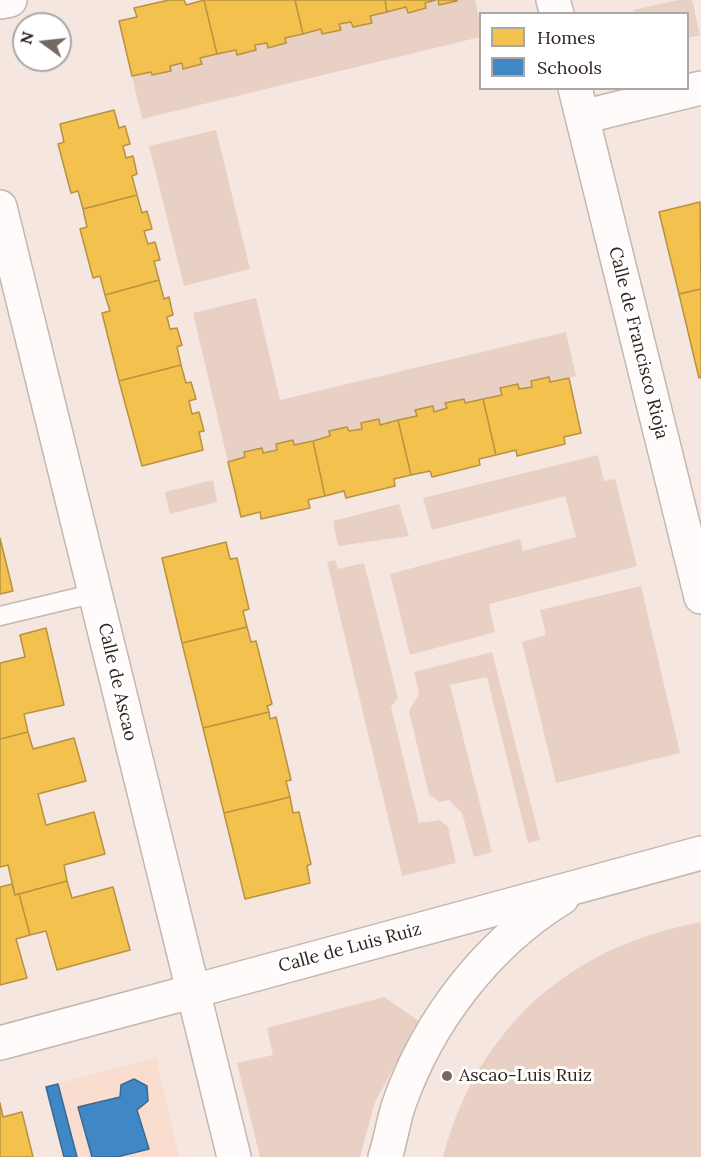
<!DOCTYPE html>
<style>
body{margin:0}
#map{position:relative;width:701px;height:1157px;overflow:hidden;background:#f5e6df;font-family:Lora,serif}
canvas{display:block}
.legend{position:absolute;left:479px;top:12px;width:210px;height:78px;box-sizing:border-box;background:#fff;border:2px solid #aca7a5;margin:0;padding:8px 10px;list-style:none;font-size:18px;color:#30241f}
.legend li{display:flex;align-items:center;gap:12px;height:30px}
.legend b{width:30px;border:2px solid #aca7a5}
.north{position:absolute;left:12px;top:12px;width:60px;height:60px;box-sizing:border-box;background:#fff;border:2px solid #aca7a5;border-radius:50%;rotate:285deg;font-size:16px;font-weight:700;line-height:24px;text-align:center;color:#30241f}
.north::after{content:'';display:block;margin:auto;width:21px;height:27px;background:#756862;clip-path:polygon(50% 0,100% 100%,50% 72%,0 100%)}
</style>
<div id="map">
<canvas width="701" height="1157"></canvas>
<ul class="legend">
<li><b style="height:16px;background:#f2c14e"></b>Homes</li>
<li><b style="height:16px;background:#3f88c5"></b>Schools</li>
</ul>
<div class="north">N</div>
</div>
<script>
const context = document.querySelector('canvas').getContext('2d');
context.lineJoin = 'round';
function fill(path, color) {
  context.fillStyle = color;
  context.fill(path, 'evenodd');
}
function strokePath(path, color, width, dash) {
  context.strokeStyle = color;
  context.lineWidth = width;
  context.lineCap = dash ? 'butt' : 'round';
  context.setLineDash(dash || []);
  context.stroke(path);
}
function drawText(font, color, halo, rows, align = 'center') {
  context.font = font + ' Lora,serif';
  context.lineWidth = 6;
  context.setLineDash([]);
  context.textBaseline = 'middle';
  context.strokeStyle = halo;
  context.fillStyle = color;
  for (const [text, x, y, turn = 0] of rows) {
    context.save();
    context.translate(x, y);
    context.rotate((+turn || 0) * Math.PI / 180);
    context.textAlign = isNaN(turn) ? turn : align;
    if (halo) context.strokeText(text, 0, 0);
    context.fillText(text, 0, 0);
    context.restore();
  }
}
const built = new Path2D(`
 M156,1057L179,1157H64L46,1087Z`);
const green = new Path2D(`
 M436,0L439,5L457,0H475L480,23V37L142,119L132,76L151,72L153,75L170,71V66L182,63L183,68L201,64L200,58L236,50L237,54L256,50L255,45L267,43L268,47L285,43V38L321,29L322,34L340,30L339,24L351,22L353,27L371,23L370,16L406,7L408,13L426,8L425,3Z
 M679,0H692L700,35L688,38V14L634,13L633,10Z
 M216,130L250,269L184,286L149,146Z
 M256,298L280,400L566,332L576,376L550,382L548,377L531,381L532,387L519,389L500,388L502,395L465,403L463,399L445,403L447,408L434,412L433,407L415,410L417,416L380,425L379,419L362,429L349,431L347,427L329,431L330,436L294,445L293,440L276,444L277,450L263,453L262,448L245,452V457L228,462L193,313Z
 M598,455L604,481L615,479L637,566L489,604L495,632L410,655L390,574L520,539L523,551L576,537L565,496L432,530L423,498Z
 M213,480L217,502L170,514L165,492Z
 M399,504L409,536L338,546L333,521Z
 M335,560L338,569L364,563L398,698L391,707L419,823L440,820L448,827L456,863L402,876L327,562Z
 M641,586L680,753L556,783L522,642L546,635L540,610Z
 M492,652L540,840L528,843L487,677L450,685L492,852L474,857L462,813L449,800L440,802L429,795L409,711L419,694L414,672Z
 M701,922V1157H443C478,1027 570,946 701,922Z
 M384,997L419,1021L375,1102L360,1157H260L237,1063L273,1055L267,1028Z`);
const homes = new Path2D(`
 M169,0H184L186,5L204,0L217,54L200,58L202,64L183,69L182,63L170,66L171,71L152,75L151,72L132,76L119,21L137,17L134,8Z
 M204,0H295L303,34L285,38L286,43L268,48L267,43L255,45L256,50L237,55L236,50L217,54Z
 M295,0H385L387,12L370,16L372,23L353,27L351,22L339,24L341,30L322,34L321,29L303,34Z
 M385,0H436L425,3L426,8L408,13L406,7L387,12Z
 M438,0H457V1L439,5Z
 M114,110L119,128L125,126L130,144L123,146L126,158L133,156L137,174L132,176L137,195L83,209L78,191L71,193L58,144L64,142L60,124Z
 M137,195L142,213L147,211L152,229L144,231L148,244L155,242L160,260L154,261L159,280L105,295L100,276L93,278L80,229L87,227L83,209Z
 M700,202L701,289L679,294L659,212Z
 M159,280L164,299L169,297L173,315L167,317L170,329L177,328L182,345L177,347L181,365L119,381L102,313L110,311L105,295Z
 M701,289V377L699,378L679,294Z
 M181,365L186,383L191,382L196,399L189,401L192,414L199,412L204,431L199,432L203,450L142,466L119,381Z
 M549,377L550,382L569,378L581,433L564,437L565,444L517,456L516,450L496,455L483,399L502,395L500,388L518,384L519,389L532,387L531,381Z
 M464,399L465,403L483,399L496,455L479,459L480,465L432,477L430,471L411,475L398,420L417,416L415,410L433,406L434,412L447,408L445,403Z
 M379,419L380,425L398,420L411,475L394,479L395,486L346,498L344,491L325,496L313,441L330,436L329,431L347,427L349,431L362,429L361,423Z
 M293,440L294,445L313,441L325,496L308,500L310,508L261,519L260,512L241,517L228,462L245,457L244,452L262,448L263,453L277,450L276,444Z
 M0,538L13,591L0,594Z
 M226,542L230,559L237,558L249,609L243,611L247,627L182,643L162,558Z
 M247,627L251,642L256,641L272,704L267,706L269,712L203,728L182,643Z
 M46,628L64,705L24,714L28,732L0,739V663L25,657L20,635Z
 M269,712L270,719L276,717L291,780L286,781L290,797L224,813L203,728Z
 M28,732L33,749L74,738L86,781L38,794L46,825L94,812L105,854L64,865L67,881L15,895L8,865L0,867V739Z
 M290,797L293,813L299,812L311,864L307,866L310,883L245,899L224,813Z
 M67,881L72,898L113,887L130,950L57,970L46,931L30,935L19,894Z
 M12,884L15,895L19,894L30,935L16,939L27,978L0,985V887Z
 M0,1103L3,1117L22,1112L33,1157H0Z`);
const schools = new Path2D(`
 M134,1079L147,1086L148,1101L137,1110L149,1149L117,1157H92L78,1107L120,1097L121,1085Z
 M58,1084L77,1157H64L46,1087Z`);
const lane = new Path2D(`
 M0,616L96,593`);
const street = new Path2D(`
 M553,0L557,14
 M0,2L10,0
 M575,88L701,597
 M582,117L701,88
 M0,1043L194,991`);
const secondary = new Path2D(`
 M0,207L234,1157
 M194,991L701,853
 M385,1157C391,1140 393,1121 399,1104C428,1021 487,944 562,898`);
const markers = [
 [447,1076,6,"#756862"]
];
const streetNames = [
 ["Calle de Francisco Rioja",638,343,76],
 ["Calle de Ascao",117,682,77],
 ["Calle de Luis Ruiz",350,948,-15]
];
const poiNames = [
 ["Ascao-Luis Ruiz",459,1076]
];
fill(built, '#f9ddcf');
fill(green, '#e9d0c5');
fill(homes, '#f2c14e');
strokePath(homes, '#b89240', 1.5);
fill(schools, '#3f88c5');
strokePath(schools, '#3a6a93', 1.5);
strokePath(lane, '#c4b7b1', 21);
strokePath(street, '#c4b7b1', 36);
strokePath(secondary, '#c4b7b1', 36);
strokePath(lane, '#fefbfa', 18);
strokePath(street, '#fefbfa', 33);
strokePath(secondary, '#fefbfa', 33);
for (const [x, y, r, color] of markers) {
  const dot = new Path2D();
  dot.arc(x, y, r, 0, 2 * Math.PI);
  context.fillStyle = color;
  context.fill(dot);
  strokePath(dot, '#fff', 2);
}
drawText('18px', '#30241f', '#fff', streetNames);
drawText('18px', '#30241f', '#fff', poiNames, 'left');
</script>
